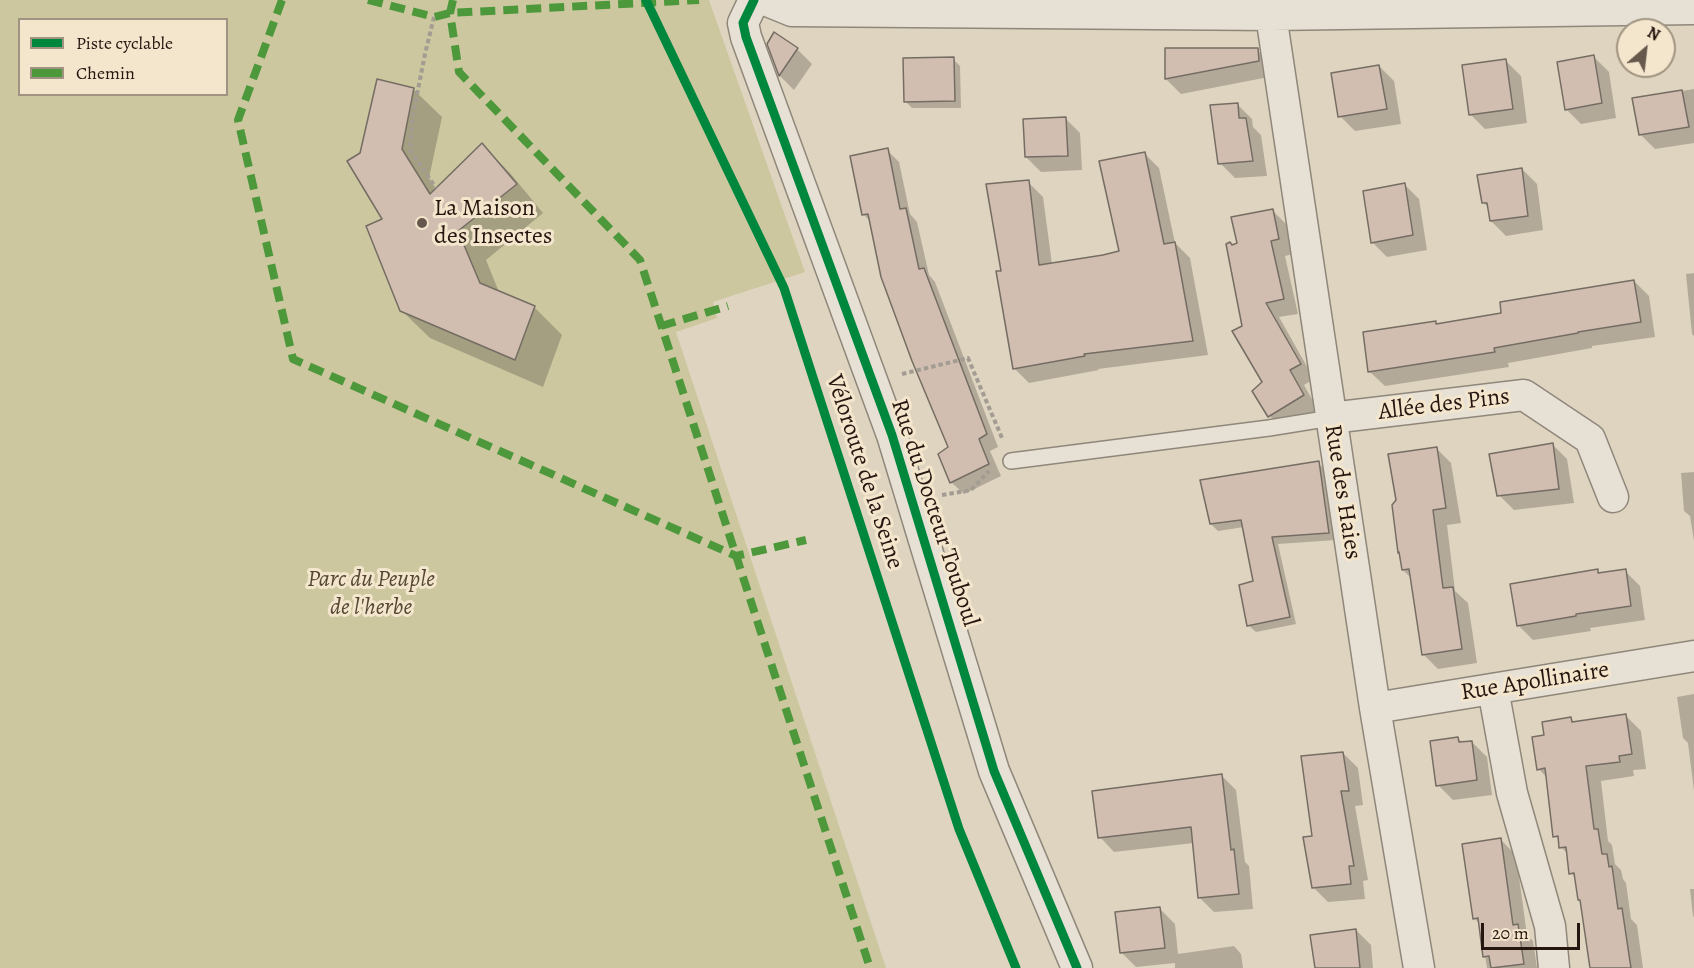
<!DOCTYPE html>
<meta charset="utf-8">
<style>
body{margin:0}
#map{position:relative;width:1694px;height:968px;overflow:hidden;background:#dfd4bf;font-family:Alegreya,serif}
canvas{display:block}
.legend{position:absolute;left:18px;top:18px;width:210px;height:78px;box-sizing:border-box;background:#f3e6cd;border:2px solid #a19381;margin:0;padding:8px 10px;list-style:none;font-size:18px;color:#261610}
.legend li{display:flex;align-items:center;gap:12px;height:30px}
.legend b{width:30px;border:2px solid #a19381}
.north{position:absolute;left:1616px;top:18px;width:60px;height:60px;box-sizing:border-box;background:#f3e6cd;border:2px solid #a19381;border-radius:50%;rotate:28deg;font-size:16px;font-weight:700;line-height:24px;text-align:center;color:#261610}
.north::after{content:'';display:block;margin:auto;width:21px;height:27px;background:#67584d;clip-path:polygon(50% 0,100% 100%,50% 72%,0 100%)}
.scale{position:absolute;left:1481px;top:923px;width:99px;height:27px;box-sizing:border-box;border:3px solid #261610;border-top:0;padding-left:8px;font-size:18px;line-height:21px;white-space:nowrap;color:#261610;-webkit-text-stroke:4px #f3e6cd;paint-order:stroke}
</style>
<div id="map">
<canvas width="1694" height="968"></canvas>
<ul class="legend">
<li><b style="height:8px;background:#00873e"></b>Piste cyclable</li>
<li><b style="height:8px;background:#4e983c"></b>Chemin</li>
</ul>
<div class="north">N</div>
<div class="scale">20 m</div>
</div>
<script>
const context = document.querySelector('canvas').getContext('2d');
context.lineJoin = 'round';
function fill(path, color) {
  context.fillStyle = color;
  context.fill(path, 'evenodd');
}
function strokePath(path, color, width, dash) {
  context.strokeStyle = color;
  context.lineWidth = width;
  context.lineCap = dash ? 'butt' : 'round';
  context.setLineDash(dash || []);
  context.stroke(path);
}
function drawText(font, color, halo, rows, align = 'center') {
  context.font = font + ' Alegreya,serif';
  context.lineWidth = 6;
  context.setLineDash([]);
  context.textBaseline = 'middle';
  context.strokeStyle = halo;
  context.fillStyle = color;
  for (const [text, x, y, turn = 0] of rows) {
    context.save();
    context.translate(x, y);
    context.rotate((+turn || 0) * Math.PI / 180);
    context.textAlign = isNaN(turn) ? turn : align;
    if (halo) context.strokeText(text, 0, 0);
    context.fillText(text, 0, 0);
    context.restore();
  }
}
const green = new Path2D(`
 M0,0H709L805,272L713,302L717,318L676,332L886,968H0ZM20,20H226V94H20Z`);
const shadow = new Path2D(`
 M768,44L797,49L812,64L794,90L780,76Z
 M1166,50H1257L1273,65L1274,76L1181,94L1166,79Z
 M1594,57L1609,72L1616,118L1581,124L1566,109Z
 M953,59L960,66L961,108H912L905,101Z
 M1506,61L1521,76L1527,123L1485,129L1470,114Z
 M1379,66L1394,81L1401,124L1355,131L1340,116Z
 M413,89L442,117L429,178L436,189L482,145L510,173L543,213L486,260L499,292L534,307L562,335L543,387L430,338L401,310L384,220L361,154Z
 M1694,89V143L1655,149L1640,134L1634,99Z
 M1237,104L1252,119L1253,127L1261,135L1267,176L1235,178L1220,163Z
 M1065,118L1080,133L1082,170L1041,172L1026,157Z
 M887,150L899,162L910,214L917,222L929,275L935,282L998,447L990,451L1001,476L964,494L951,482L949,447L871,222L863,214Z
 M1144,153L1159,168L1175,243L1190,258L1208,355L1098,369L1099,370L1029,383L1014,368L1003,272L1028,182L1043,197L1052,264L1120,252Z
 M1522,169L1537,184L1543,230L1506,236L1491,221L1489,208L1483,202Z
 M1404,184L1419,199L1427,250L1387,257L1372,242Z
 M1273,211L1288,226L1293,254L1285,256L1298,314L1279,317L1314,379L1304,385L1318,410L1284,431L1270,416L1254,391L1264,383L1244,326L1233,246L1239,244Z
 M1694,273V336L1692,334L1686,274Z
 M1634,281L1649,296L1655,337L1592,346V348L1508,363L1509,367L1385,386L1370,372L1435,323L1438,325L1503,314Z
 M1552,444L1567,459L1574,503L1514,510L1499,495Z
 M1436,448L1451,463L1461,523L1447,525L1455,591L1468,603L1477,663L1438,669L1423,654L1412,579L1403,570Z
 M1318,463L1325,470L1336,540L1278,544L1296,624L1256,632L1248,625L1255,582L1244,527L1218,531L1211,524Z
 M1694,472V541L1690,516L1684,511L1681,473Z
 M1597,571L1600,574L1625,571L1640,586L1645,620L1590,628L1591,631L1533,640L1518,625Z
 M1694,694V791L1688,743L1683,738L1677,697Z
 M1626,716L1641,731L1646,769L1633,770L1634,776L1601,781L1608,841L1612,845L1615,864L1621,870L1623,879L1626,883L1631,919L1637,925L1643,968H1592L1582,902L1579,899L1576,878L1571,873L1569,855L1561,847L1560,841L1555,836L1547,778L1539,769L1546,736L1571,719L1575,723Z
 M1458,739L1463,743L1472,742L1487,757L1492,795L1453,800L1438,785Z
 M1343,753L1358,768L1363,805L1355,806L1368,880L1363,881L1365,899L1328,902L1313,887L1314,837Z
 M1221,775L1236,790L1245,862L1249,866L1253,909L1214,912L1199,897L1194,843L1114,852L1100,837Z
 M1501,840L1516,855L1527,935L1533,941L1537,968H1487L1480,924L1474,918Z
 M1690,889H1694V917L1693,916Z
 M1160,909L1175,924L1178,954L1234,946L1241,954L1243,968H1175V963L1136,967L1121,952Z
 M1356,930L1371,945L1373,968H1326Z`);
const building = new Path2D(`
 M774,32L798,48L779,76L767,44Z
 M1165,48H1258L1259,61L1165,79Z
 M1594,55L1602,103L1565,110L1557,62Z
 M954,57L955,101L904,102L903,58Z
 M1506,59L1513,109L1469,115L1462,65Z
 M1379,65L1387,109L1338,117L1331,73Z
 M377,79L414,88L402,149L430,194L482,143L517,184L458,231L480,283L535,306L515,360L400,311L366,226L382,219L347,161L360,153Z
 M1682,90L1689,127L1639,135L1632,98Z
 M1238,103L1239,118H1246L1253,161L1218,164L1210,105Z
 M1066,117L1068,156L1025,157L1023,119Z
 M888,148L900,209L906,208L919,269L924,268L987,434L979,439L989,464L950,483L938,454L948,447L912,361L881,277L868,214L862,215L850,156Z
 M1145,152L1164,244L1175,242L1193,341L1084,354L1085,356L1013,369L996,271H1001L986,184L1029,180L1039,265L1103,255L1119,251L1099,161Z
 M1522,168L1528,216L1490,221L1487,203H1482L1477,175Z
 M1405,183L1413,235L1371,243L1363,191Z
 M1273,209L1279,239L1271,241L1284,299L1266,303L1301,364L1290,370L1304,395L1268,417L1252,391L1262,382L1232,331L1242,326L1226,244L1230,242L1232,245L1237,243L1231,217Z
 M1634,280L1641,322L1578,332V333L1494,348L1495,352L1368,372L1363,332L1436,321V324L1501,313L1500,302Z
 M1553,443L1559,489L1497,496L1489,454Z
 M1437,447L1446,508L1433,510L1443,588L1453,587L1462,649L1422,655L1409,569L1402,570L1399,552L1398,553L1392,505L1396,500L1388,454Z
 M1319,461L1329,533L1272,537L1290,617L1247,626L1239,585L1253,581L1241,520L1210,524L1200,480Z
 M1598,569V573L1626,569L1631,606L1576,614V616L1517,626L1510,584Z
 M1626,714L1632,754L1619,756L1620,762L1586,766L1594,829H1598L1602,854H1607L1609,867L1612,866L1618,909L1622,908L1631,968H1590L1580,900H1578L1574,873L1569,874L1566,847L1559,848L1558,836L1553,837L1545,768L1537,770L1532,737L1544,735L1542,722L1571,717L1572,722Z
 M1458,737L1459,742L1472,741L1477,780L1436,786L1430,741Z
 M1343,752L1349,791H1341L1354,866H1349L1351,884L1312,888L1303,837L1312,836L1301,756Z
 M1222,774L1231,850L1234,849L1239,894L1198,898L1191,827L1098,838L1092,791Z
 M1501,838L1513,925L1518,924L1524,964L1491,968L1489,956L1483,957L1478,918L1473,919L1462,844Z
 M1160,907L1165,948L1120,953L1115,912Z
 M1356,929L1360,968H1315L1310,935Z`);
const path = new Path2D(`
 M434,17L425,54L412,120L410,150L436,188
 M902,374L968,358L1002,438
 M942,495L971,490L989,471`);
const service = new Path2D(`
 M1011,461L1269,428L1331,418`);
const minor = new Path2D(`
 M754,0L743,23L746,37L892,435L994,771L1077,968
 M765,0L792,11L1271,15L1694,9
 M1271,15L1375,708L1419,968
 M1331,418L1524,395L1590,439L1613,497
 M1493,689L1512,793L1550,926L1554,968
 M1375,708L1694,656`);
const quiet = new Path2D(`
 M282,0L238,120L293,359L736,556L806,540
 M368,0L434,17L450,13L699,0
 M453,0L450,13L459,72L640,260L870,968
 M661,326L728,306`);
const cycleway = new Path2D(`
 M646,0L784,288L959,829L1016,968
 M754,0L743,23L746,37L892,435L994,771L1077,968`);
const markers = [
 [422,223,6,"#67584d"]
];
const poiNames = [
 ["La Maison",434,209],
 ["des Insectes",434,237]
];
const streetNames = [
 ["Allée des Pins",1444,405,-7],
 ["Véloroute de la Seine",864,472,72],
 ["Rue des Haies",1342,492,81],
 ["Rue du Docteur Touboul",934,513,72],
 ["Rue Apollinaire",1535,682,-9]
];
const parkNames = [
 ["Parc du Peuple",371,580],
 ["de l'herbe",371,608]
];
fill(green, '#cdc7a0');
fill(shadow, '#0003');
fill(building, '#d1beb1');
strokePath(building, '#756d63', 1.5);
strokePath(service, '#8f877a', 18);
strokePath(minor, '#8f877a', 33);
strokePath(path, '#a29c93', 4, [4.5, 3]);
strokePath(service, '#e6e0d5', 15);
strokePath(minor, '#e6e0d5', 30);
strokePath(quiet, '#4e983c', 8, [15, 8]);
strokePath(cycleway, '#00873e', 9);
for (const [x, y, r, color] of markers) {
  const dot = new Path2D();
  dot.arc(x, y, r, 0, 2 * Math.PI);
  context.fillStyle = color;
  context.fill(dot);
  strokePath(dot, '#f3e6cd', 2);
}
drawText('24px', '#261610', '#f3e6cd', poiNames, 'left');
drawText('24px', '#261610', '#f3e6cd', streetNames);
drawText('italic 24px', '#544834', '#f3e6cd', parkNames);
</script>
